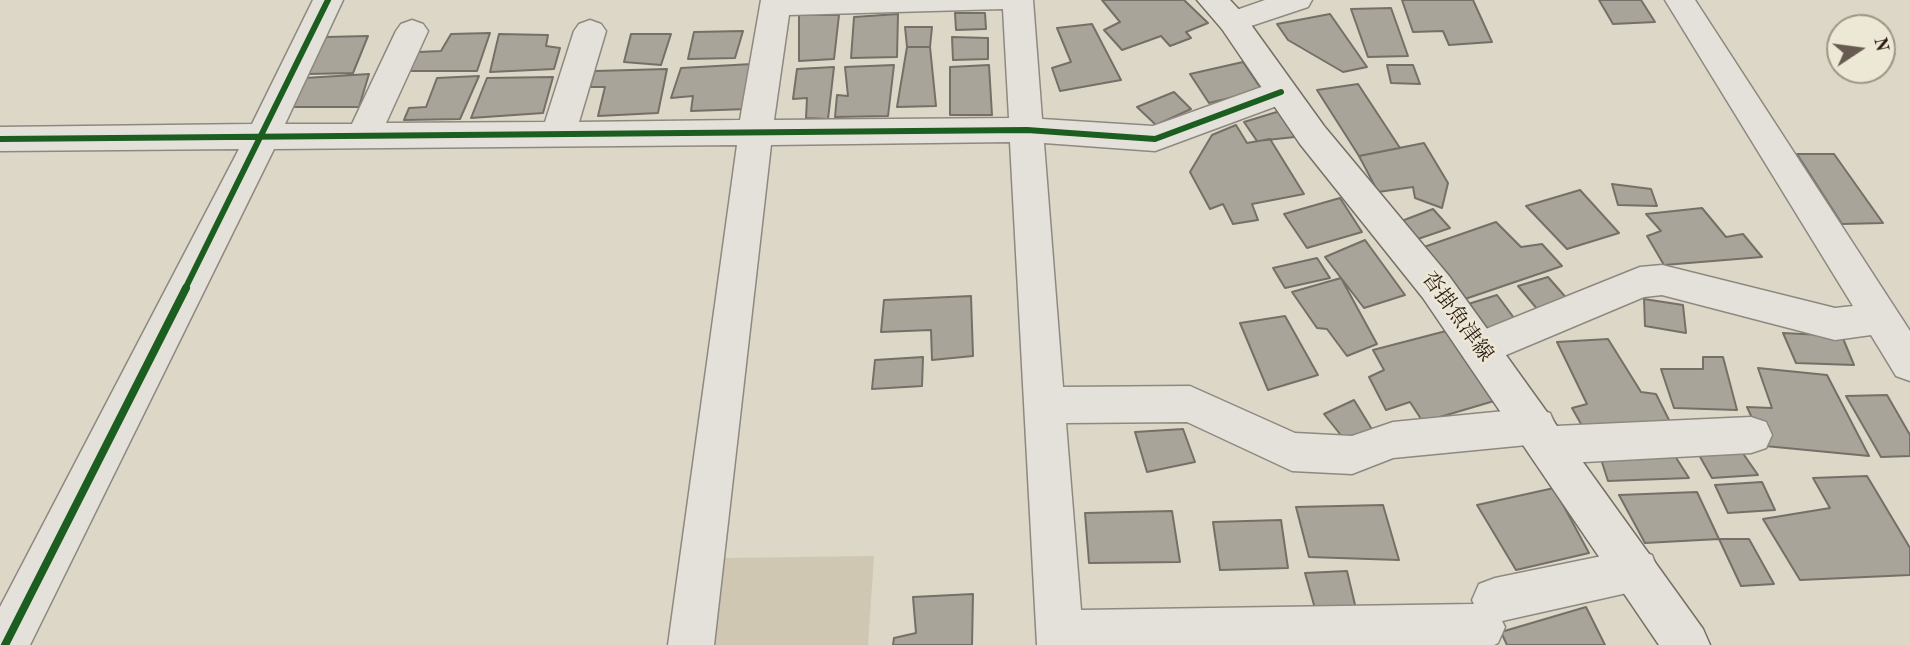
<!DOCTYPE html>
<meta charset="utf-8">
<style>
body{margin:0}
#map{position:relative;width:1910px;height:645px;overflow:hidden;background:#dcd7c7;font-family:"Old Standard TT",serif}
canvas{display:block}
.north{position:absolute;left:1826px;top:14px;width:70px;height:70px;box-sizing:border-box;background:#ede8d5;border:2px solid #9e9587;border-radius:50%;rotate:77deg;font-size:19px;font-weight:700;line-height:28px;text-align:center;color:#281811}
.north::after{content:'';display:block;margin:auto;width:24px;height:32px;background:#675b51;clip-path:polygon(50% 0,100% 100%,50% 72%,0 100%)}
</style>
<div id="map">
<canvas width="1910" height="645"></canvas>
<div class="north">N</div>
</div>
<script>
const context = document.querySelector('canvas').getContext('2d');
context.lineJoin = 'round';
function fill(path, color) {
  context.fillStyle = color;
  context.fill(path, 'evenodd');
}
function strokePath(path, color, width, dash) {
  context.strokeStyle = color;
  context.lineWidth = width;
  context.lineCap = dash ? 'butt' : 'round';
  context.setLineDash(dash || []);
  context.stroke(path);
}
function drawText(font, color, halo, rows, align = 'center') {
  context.font = font + ' "Old Standard TT","Noto Serif JP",serif';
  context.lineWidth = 5;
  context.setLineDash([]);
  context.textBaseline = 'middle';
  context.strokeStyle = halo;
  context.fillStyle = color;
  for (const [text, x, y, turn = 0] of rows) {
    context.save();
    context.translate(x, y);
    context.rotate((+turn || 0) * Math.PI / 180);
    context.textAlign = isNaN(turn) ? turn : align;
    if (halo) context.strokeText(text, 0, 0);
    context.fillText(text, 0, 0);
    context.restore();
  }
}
const green = new Path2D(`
 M874,556L868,645H714L723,558Z`);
const building = new Path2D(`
 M1102,0H1184L1208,23L1186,32L1191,38L1170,46L1161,36L1122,50L1104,30L1120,22Z
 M1402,0H1473L1492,42L1449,45L1443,31L1413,32Z
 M1599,0H1641L1655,22L1613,24Z
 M1391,8L1408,56L1368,57L1351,9Z
 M955,13H985L986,29L956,30Z
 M898,14L897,57L851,58L854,17Z
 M1330,14L1367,67L1343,72L1288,40L1277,24Z
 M799,15H839L834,59L799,61Z
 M1092,24L1121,80L1060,91L1052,68L1071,62L1057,28Z
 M905,27H932L930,47H907Z
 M743,31L735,58L688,59L694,32Z
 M490,33L477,71H408L418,52L441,51L451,34Z
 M499,34L548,35L546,46L560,48L554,69L490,72Z
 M631,34H671L661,65L624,62Z
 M368,36L353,73L308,74L326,37Z
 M952,37L988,38V59L953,60Z
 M907,47H930L936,106L897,107Z
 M1243,62L1262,90L1209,103L1190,74Z
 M752,64L747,109L691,111L693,96L671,98L681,68Z
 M894,65L888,116L835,117L837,95L848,96L845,67Z
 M989,65L992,115H950V67Z
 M1387,65H1413L1420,84L1391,83Z
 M834,67L828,119L806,118L807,98L793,99L797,69Z
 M667,69L658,113L598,116L605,87H590L595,71Z
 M369,74L359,107H291L305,78Z
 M479,76L460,119L404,120L409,108L426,107L437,78Z
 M553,77L543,113L471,118L487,78Z
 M1358,84L1400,148L1359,156L1317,90Z
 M1174,92L1191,109L1156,125L1137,107Z
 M1280,111L1295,137L1257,141L1244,122Z
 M1236,125L1247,143L1270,139L1304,194L1252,204L1258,220L1233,224L1223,204L1210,209L1190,172L1212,135Z
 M1424,143L1448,183L1442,208L1415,198L1413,187L1378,192L1359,156Z
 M1797,154H1834L1883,223L1842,224Z
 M1612,184L1651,189L1657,206L1618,205Z
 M1580,190L1619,233L1567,249L1526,206Z
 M1340,198L1362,232L1307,248L1284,214Z
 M1702,208L1726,237L1743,234L1762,257L1664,265L1647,236L1661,231L1646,214Z
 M1433,209L1450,228L1412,241L1399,222Z
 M1496,222L1521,247L1542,244L1562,266L1462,300L1421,248Z
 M1365,240L1405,295L1364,308L1325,257Z
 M1317,258L1330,278L1285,288L1273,268Z
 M1548,277L1569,301L1538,310L1518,286Z
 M1341,278L1377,344L1347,356L1327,329L1317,328L1292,292Z
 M1497,295L1517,322L1484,333L1465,305Z
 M971,296L973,356L932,360L931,330L881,332L884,300Z
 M1644,299L1683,305L1686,333L1645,326Z
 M1285,316L1318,375L1268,390L1240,323Z
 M1446,331L1494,401L1423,422L1410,402L1386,410L1369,377L1384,370L1373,350Z
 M1783,333L1842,336L1854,365L1796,363Z
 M1608,339L1641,392L1656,394L1670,422L1585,431L1572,408L1587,404L1557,342Z
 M923,357L922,386L872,389L875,360Z
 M1703,357H1723L1737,410L1674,408L1661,369H1703Z
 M1758,368L1827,375L1869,456L1765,446L1747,407L1772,408Z
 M1887,395L1910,435V456L1881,457L1846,396Z
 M1354,400L1373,431L1344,439L1324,414Z
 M1183,429L1195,462L1147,472L1135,432Z
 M1742,452L1758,475L1712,478L1699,455Z
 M1673,453L1689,478L1608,481L1600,456Z
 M1867,476L1910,548V575L1800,580L1763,519L1830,508L1813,478Z
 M1762,482L1775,510L1728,513L1715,485Z
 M1554,488L1589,553L1516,570L1477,505Z
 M1697,492L1719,539L1645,543L1619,495Z
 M1383,505L1399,560L1309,557L1296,507Z
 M1172,511L1180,562L1089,563L1085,513Z
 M1281,520L1288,568L1220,570L1213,522Z
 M1719,539H1749L1774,584L1741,586Z
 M1347,571L1356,609L1316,612L1305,573Z
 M973,594L972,645H893L894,638L916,633L913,597Z
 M1586,607L1605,645H1507L1501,632Z`);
const minor = new Path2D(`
 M313,0H343L285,124H352L396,31L401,24L412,20L423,24L428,31L386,123L545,122L574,31L579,24L590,20L601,24L606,31L579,122L740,120L761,0H1033L1042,119L1153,126L1281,80L1293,84L1297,92L1293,100L1155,151L1044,143L1063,387L1190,386L1295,433L1352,436L1393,422L1535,408L1550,413L1556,426L1751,417L1766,422L1772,435L1766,448L1751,453L1548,464L1533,458L1527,445L1393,458L1352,474L1292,471L1187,422L1066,423L1081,610L1474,604L1472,600L1479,584L1495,578L1636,549L1652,555L1658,570L1652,585L1636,591L1502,621L1505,627L1498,643L1494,645H1037L1010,142L771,145L714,645H668L737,145L274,149L30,645H0V607L239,149L0,151V127L252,124ZM1003,9L1009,118L774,120L789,15Z
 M1265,0H1312L1308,7L1233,32L1222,29L1217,22L1222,15Z
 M1665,0H1695L1910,331V381L1896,376L1871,335L1835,340L1662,295L1644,297L1480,366L1466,361L1460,349L1466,337L1640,267L1662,265L1835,308L1853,306Z`);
const secondary = new Path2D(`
 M1197,0H1230L1244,15L1324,126L1449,276L1703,629L1710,645H1659L1423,298L1300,144L1222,29Z`);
const cyclewayFar1 = new Path2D(`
 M0,139L1027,130L1155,139L1281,92
 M185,289L328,0`);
const cycleway = new Path2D(`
 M5,645L186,288`);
const streetNames = [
 ["沓掛魚津線",1457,317,54]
];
fill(green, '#cfc7b2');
fill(building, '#a9a49a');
strokePath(building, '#757067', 2);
strokePath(minor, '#8e8980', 3);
strokePath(secondary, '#757067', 3);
fill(minor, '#e4e1da');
fill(secondary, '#e4e1da');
strokePath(cyclewayFar1, '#1b5e20', 6);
strokePath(cycleway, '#1b5e20', 8);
drawText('21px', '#281811', '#ede8d5', streetNames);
</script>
